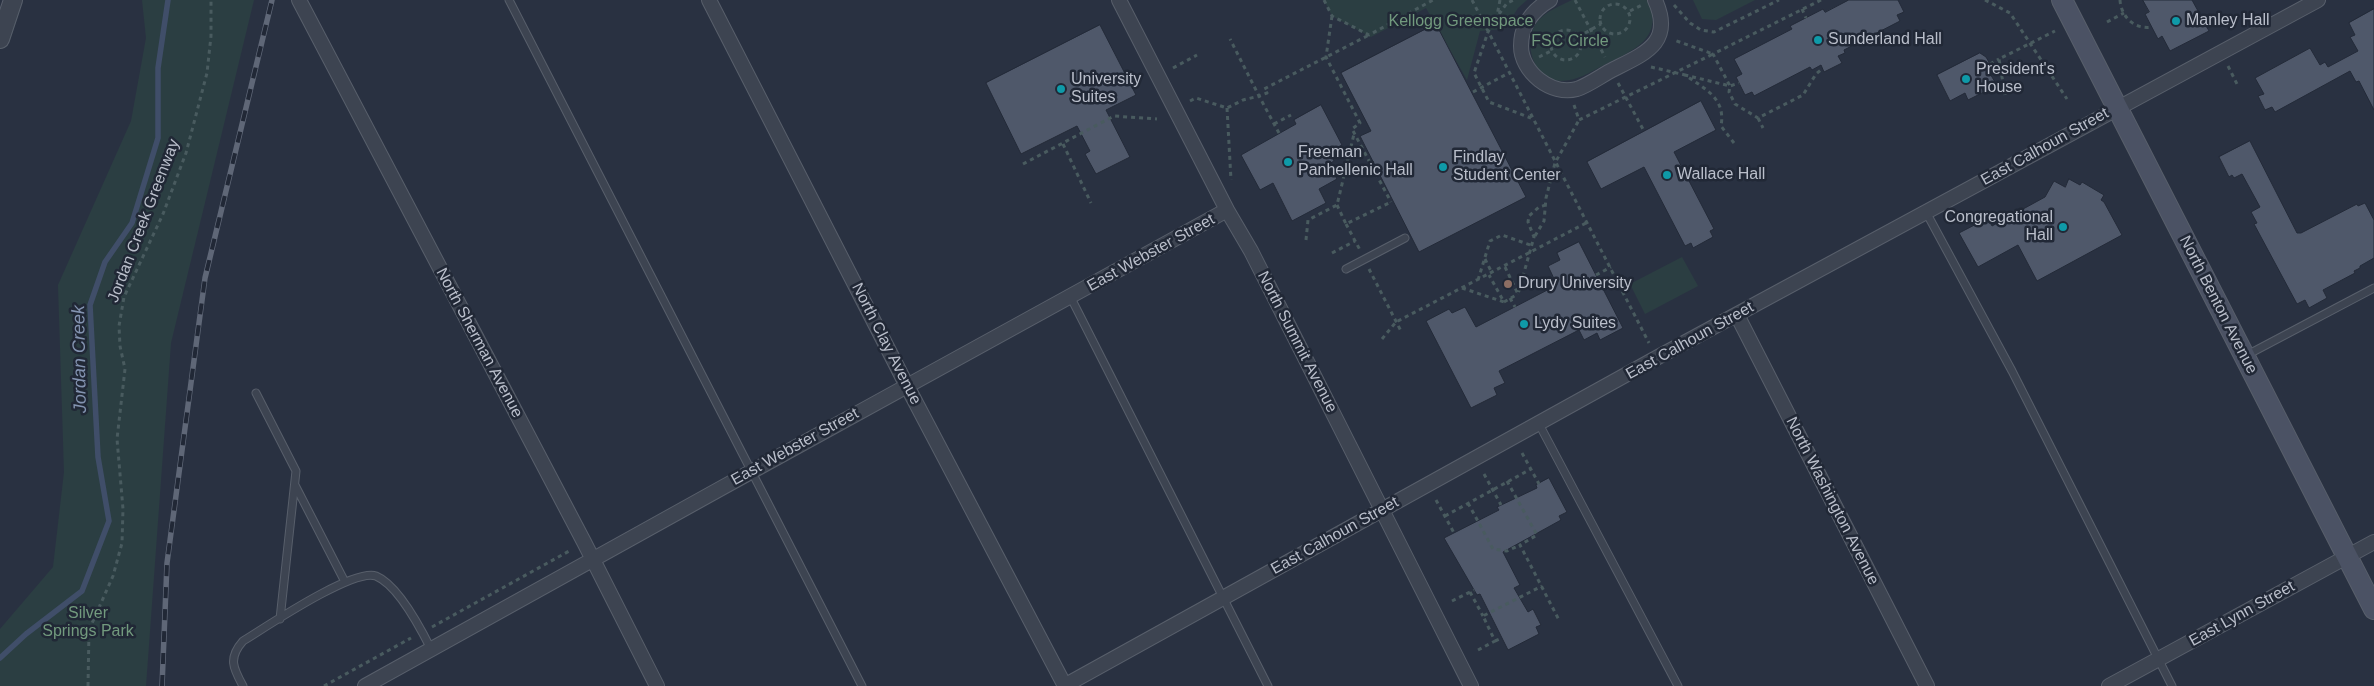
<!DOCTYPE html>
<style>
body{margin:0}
canvas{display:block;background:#293141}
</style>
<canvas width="2374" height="686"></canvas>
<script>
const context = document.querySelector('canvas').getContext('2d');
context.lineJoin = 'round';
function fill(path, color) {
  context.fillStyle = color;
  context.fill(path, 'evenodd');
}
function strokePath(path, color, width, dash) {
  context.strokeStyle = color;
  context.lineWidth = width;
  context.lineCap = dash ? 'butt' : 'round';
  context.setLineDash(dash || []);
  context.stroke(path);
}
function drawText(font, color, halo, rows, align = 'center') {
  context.font = font + ' Helvetica,sans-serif';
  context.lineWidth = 5;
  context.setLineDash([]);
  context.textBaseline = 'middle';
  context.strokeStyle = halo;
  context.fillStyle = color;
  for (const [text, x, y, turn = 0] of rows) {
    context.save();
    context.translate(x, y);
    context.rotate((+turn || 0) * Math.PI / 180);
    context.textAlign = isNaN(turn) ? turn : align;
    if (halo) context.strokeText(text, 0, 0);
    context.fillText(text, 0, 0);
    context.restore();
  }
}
const green = new Path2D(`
 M142,0H254L171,343L146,686H0V629L53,567L64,472L58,285L131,121L146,38Z
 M1324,0H1527L1518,8L1505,29L1480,31L1467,80L1426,8L1371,37L1332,16Z
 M1572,0H1648C1665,39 1632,51 1604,65C1590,72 1577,81 1561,81C1533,80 1522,42 1537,22C1546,11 1560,6 1572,0Z
 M1693,0H1755L1716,20L1702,19Z
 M1682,257L1698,286L1645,314L1630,284Z`);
const stream = new Path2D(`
 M0,658L26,634L82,591L109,521L98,457L90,305L105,262L132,223L158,138V68L168,0`);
const building = new Path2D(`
 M1849,0H1898L1904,12L1897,15L1900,21L1844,50L1845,53L1838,56L1842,63L1824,72L1821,65L1812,70L1810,67L1754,96L1752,92L1745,95L1736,77L1742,74L1734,59L1792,29L1790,26L1823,9L1825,12Z
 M2143,0H2192L2209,31L2170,51L2162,36L2158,39L2145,14L2149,12Z
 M2374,9V110L2359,81L2356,82L2350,71L2275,112L2272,107L2265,110L2258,96L2264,94L2255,78L2310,48L2320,65L2325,62L2328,67L2358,51L2350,37L2355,35L2349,23Z
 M1436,24L1526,197L1419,252L1360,136L1371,131L1341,73Z
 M1100,25L1136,95L1106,110L1130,157L1096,174L1085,154L1090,151L1077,126L1021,154L986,83Z
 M1980,53L1986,57L1993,69L1989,72L1995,82L1982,89L1984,92L1968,100L1965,93L1950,101L1937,75Z
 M1701,101L1716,130L1674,152L1714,229L1710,231L1713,237L1693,248L1691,243L1685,246L1644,167L1601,189L1587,162Z
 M1321,105L1342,145L1330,152L1334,161L1329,164L1337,179L1319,189L1326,203L1292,221L1273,183L1260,190L1241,155L1296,124L1294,120Z
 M2250,141L2297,233H2301L2357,204L2358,206L2365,203L2374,220V258L2360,266V268L2354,271L2355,273L2323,290L2327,298L2309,308L2305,300L2297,304L2254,224L2257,223L2251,212L2260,207L2242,174L2234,178L2232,175L2229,177L2219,157Z
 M2069,179L2080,185L2082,182L2104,195L2101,200L2104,202L2122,235L2037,281L2018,245L1978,267L1959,233L1988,218L1992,226L2045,197L2054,181L2065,187Z
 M1579,242L1623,328L1600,340L1597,333L1584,340L1579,330L1499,371L1505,383L1494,388L1497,395L1471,408L1426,321L1449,309L1452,313L1465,307L1476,327L1557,285L1548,266L1560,260L1557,253Z
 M1549,478L1567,512L1559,516L1561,520L1503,552L1520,585L1514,588L1528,612L1533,609L1541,625L1536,627L1539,634L1508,650L1480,594L1477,595L1444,538L1499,510L1497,507L1537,488L1536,485Z`);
const path = new Path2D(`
 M1324,0L1332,16L1369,35L1433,0
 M1472,0L1649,343
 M1500,0L1497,16L1488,32L1474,73L1489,102L1531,118
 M1575,0L1605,57
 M1821,0L1713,54L1730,86L1729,92L1735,104L1758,118L1803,95L1816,74L1823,68
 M1985,0L2010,13L2067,99
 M2120,0C2121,17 2135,30 2152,27
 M1600 19a15 15 0 1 1 30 0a15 15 0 1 1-30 0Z
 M1674,5L1690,23L1701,30L1714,32L1779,0
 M1802,9L1806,18
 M1630,11L1642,5
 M1499,14L1507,3L1514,0
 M1332,16L1326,57L1360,123L1352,129L1391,202
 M2107,22L2124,13
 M1551 45a15 15 0 1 1 30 0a15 15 0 1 1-30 0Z
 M1578,37L1601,24
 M1539,57L1551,51
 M1990,64L1999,59
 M2228,66L2238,86
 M1651,67L1685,75
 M1173,68L1197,55
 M1618,83L1644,131
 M2005,95L1999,59L2055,31
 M1190,101L1196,98L1227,108L1243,100L1259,96L1230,39
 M1574,105L1579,120L1713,54L1674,40
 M1227,108L1231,180
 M1758,118L1763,128
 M1274,124L1291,115
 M1279,133L1259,96L1267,93L1264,89L1369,35
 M1734,143L1721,126C1726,98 1705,89 1685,75L1730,86L1739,83
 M1063,144L1091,203
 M1023,164L1114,116L1157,119
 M1337,205L1346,224L1391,202
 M1346,224L1360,250
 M1535,236L1544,221L1546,198L1555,163L1579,120
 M1306,240L1308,220L1337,205L1354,134
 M1332,253L1355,241
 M1485,259L1492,273
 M1505,267L1518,294L1534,237L1528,222L1529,216L1539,207L1546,205
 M1369,269L1402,333
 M1596,275L1611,267
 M1478,280L1490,241L1502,235L1533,246
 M1462,288L1504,302L1489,275
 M1510,298L1515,307
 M1504,302L1518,294
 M1382,339L1396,322L1588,222
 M1522,453L1539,484
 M1484,474L1501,505
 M1507,481L1537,535L1520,545L1559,620
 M1436,500L1454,533
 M1468,503L1493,549L1507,551L1520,545
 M1445,516L1531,469
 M1470,592L1483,616
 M1452,601L1474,590
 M432,627L571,550
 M1495,641L1502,638
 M1478,650L1495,641L1483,616L1542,586
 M88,686L89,630L113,576L122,543L123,509L117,439L125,369L120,346L119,326L124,297L163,214L186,153L207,73L211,36V0
 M324,686L411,638`);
const service = new Path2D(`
 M509,0L862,686
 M1926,212L2012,371L2172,686
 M1346,269L1405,238
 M1071,298L1268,686
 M2247,355L2374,288
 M256,393L296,471L280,619
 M1539,424L1678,686
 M295,485L345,582
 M243,686C233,668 228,658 243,641C266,627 353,568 376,576C398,585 421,629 431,649`);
const minor = new Path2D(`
 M299,0L584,542L657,686
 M709,0L907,386L1065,686
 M1119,0L1227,210L1251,251L1471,686
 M1550,0C1533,10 1521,25 1521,46C1521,72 1551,96 1577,89C1589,85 1602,75 1614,69C1646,53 1674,42 1655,0
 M1737,315L1927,686
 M365,686C651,525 940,369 1227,210
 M1064,686L1658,357L2318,0
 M2109,686L2374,542`);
const tertiary = new Path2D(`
 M0,39L13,0`);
const secondary = new Path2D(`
 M2062,0L2374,609`);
const rail = new Path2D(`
 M162,686L167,563L205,278L272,0`);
const pathBridge = new Path2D(`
 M1473,92L1505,75`);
const markers = [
 [2176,21,5,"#0f9aa8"],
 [1818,40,5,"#0f9aa8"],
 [1966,79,5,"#0f9aa8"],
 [1061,89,5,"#0f9aa8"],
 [1288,162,5,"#0f9aa8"],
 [1443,167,5,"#0f9aa8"],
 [1667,175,5,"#0f9aa8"],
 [2063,227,5,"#0f9aa8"],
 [1508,284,5,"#8d6e63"],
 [1524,324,5,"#0f9aa8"]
];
const poiNames = [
 ["Manley Hall",2186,21],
 ["Sunderland Hall",1828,40],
 ["President's",1976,70],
 ["House",1976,88],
 ["University",1071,80],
 ["Suites",1071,98],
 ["Freeman",1298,153],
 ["Panhellenic Hall",1298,171],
 ["Findlay",1453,158],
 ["Student Center",1453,176],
 ["Wallace Hall",1677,175],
 ["Congregational",2053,218,"right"],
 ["Hall",2053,236,"right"],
 ["Drury University",1518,284],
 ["Lydy Suites",1534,324]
];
const parkNames = [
 ["Kellogg Greenspace",1461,22],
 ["FSC Circle",1570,42],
 ["Silver",88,614],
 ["Springs Park",88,632]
];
const streetNames = [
 ["East Calhoun Street",2045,147,-29],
 ["Jordan Creek Greenway",144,221,-69],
 ["East Webster Street",1151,253,-29],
 ["North Benton Avenue",2218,305,63],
 ["East Calhoun Street",1690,341,-29],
 ["North Summit Avenue",1297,342,63],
 ["North Sherman Avenue",479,343,62],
 ["North Clay Avenue",886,344,63],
 ["East Webster Street",795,447,-29],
 ["North Washington Avenue",1832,501,63],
 ["East Calhoun Street",1335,536,-29],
 ["East Lynn Street",2242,614,-29]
];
const waterNames = [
 ["Jordan Creek",80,359,-91]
];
fill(green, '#2b3e42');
strokePath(stream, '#404e69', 5.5);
fill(building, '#4f586a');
strokePath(building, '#232a38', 1);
strokePath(service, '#585f6b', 9);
strokePath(minor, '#585f6b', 16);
strokePath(tertiary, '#585f6b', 20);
strokePath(secondary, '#585f6b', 22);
strokePath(path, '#495b5f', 3, [4, 4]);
strokePath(service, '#3d4451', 7);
strokePath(minor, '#3d4451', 14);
strokePath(tertiary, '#3d4451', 18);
strokePath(secondary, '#4b5264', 20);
strokePath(rail, '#5f6777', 5.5);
strokePath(rail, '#212836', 4, [11]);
strokePath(pathBridge, '#495b5f', 3, [4, 4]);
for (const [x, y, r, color] of markers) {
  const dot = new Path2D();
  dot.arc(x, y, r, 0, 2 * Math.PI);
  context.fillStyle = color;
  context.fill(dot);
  strokePath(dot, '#212836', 2);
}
drawText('16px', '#babfcb', '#212836', poiNames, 'left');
drawText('16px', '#729a7e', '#212836', parkNames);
drawText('16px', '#babfcb', '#212836', streetNames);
drawText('italic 18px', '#8393b0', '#212836', waterNames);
</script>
